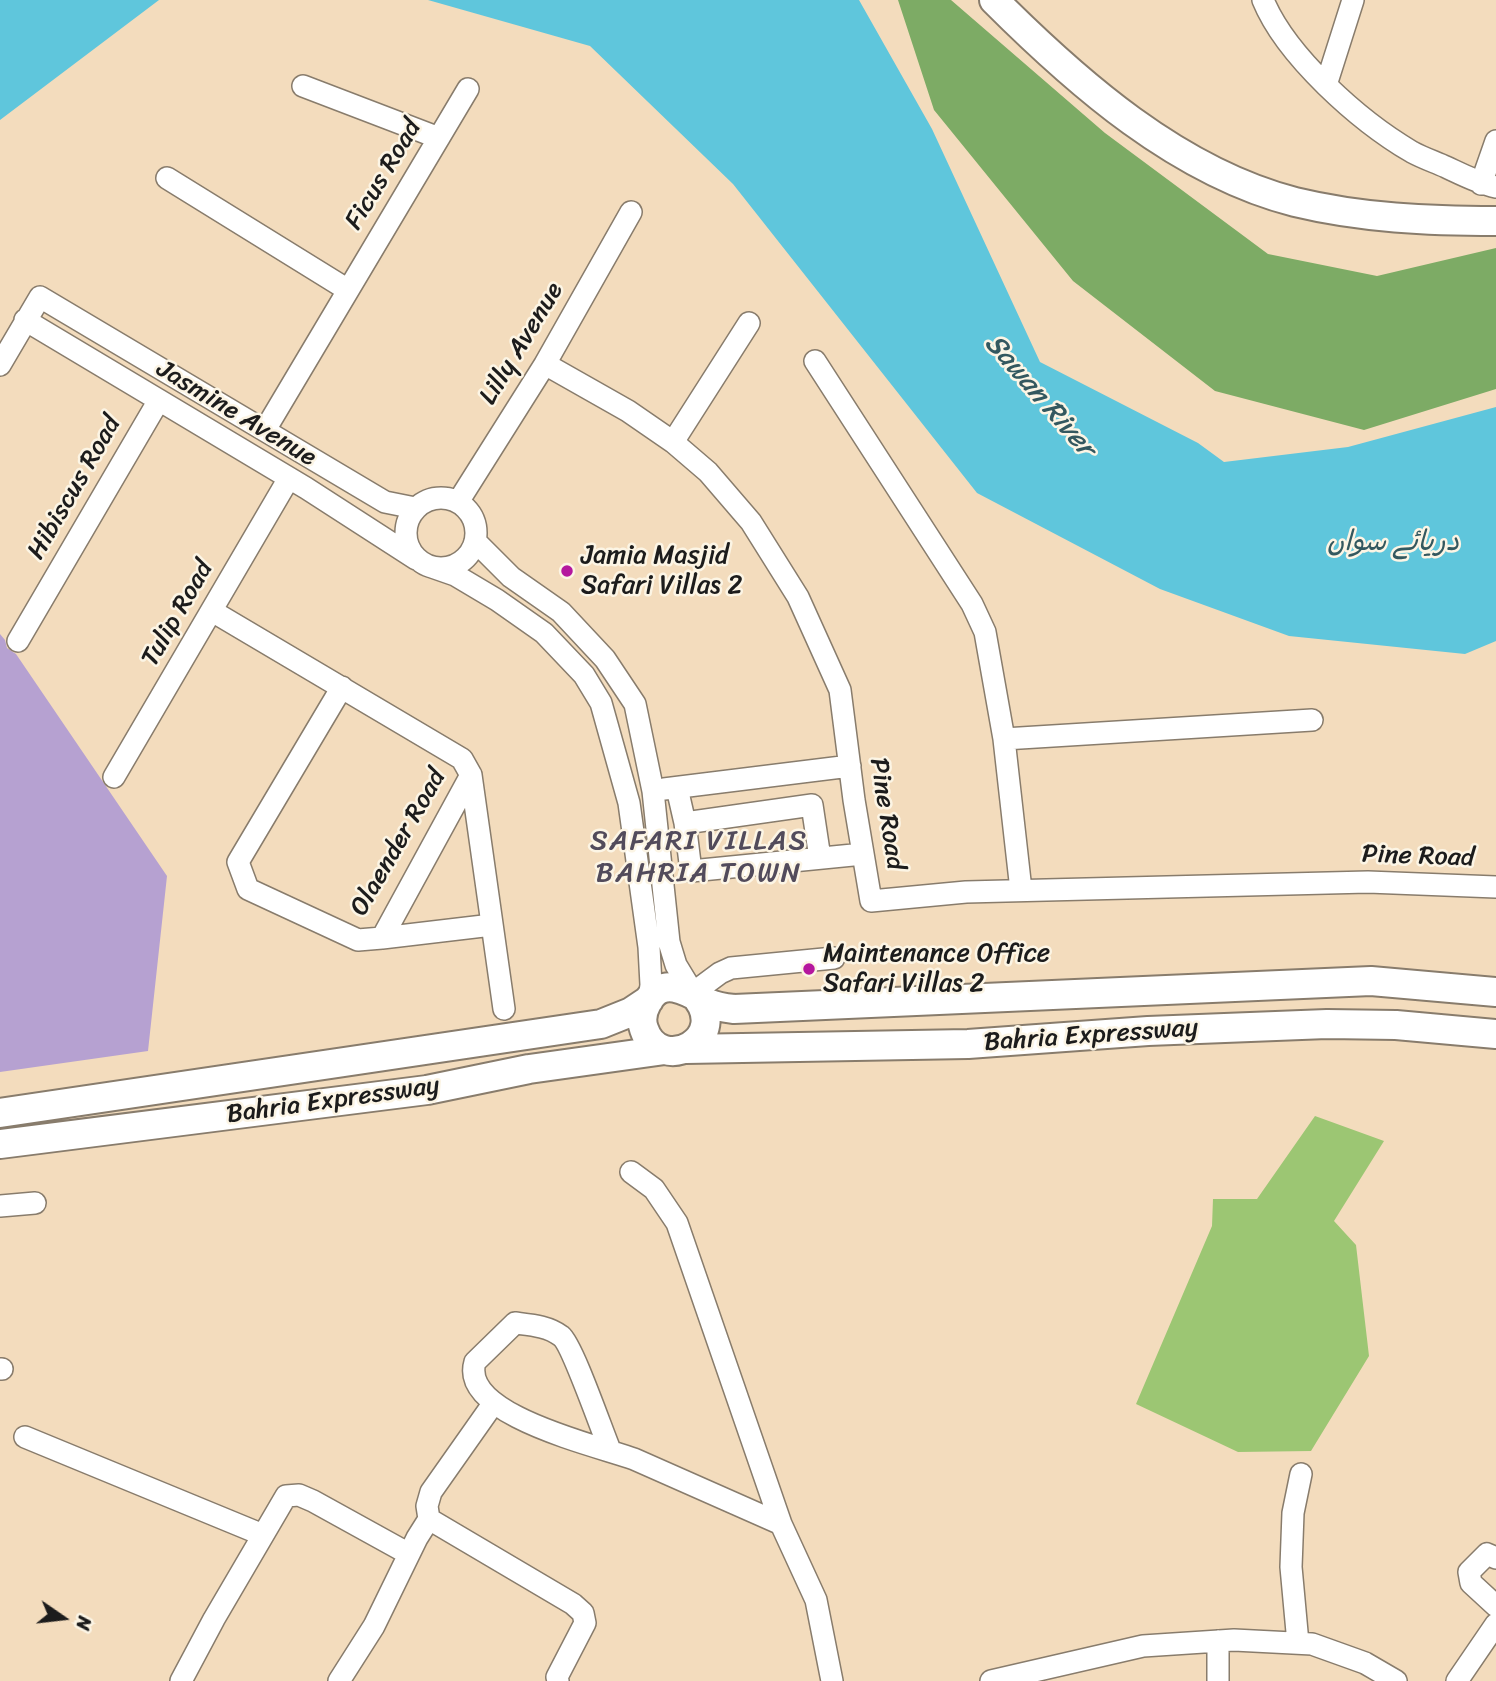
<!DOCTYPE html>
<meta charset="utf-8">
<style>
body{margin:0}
#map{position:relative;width:1496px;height:1681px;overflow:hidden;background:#f3dcbd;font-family:Sriracha,sans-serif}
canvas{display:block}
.north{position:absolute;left:28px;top:1583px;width:70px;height:70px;-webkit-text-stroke:5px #fcf5e5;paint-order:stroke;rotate:104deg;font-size:19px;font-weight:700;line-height:28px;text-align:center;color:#1c1c1c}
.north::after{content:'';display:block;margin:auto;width:24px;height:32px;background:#1c1c1c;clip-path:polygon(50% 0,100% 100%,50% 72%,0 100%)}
</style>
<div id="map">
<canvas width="1496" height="1681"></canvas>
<div class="north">N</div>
</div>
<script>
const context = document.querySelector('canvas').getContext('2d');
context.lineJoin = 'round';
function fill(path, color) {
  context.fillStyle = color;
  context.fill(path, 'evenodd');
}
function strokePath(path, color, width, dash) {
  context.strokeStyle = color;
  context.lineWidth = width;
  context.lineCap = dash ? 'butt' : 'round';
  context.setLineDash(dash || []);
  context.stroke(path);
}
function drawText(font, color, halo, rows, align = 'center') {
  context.font = font + ' Sriracha,"Playpen Sans Arabic",sans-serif';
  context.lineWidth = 5;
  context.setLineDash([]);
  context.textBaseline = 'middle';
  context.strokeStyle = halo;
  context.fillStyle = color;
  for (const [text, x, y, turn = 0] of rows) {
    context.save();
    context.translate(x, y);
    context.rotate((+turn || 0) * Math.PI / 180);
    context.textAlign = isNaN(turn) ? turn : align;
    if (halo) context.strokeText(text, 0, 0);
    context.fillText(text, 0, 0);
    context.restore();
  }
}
const green = new Path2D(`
 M1315,1116L1384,1141L1334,1221L1356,1245L1369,1356L1311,1451L1238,1452L1136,1404L1212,1226L1213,1199H1257Z`);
const forest = new Path2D(`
 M898,0H951L1105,133L1268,254L1377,276L1496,248V389L1364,430L1215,391L1073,281L934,110Z`);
const water = new Path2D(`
 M0,0H159L0,120Z
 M428,0H859L932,129L1040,362L1198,443L1224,462L1348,447L1496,407V641L1465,654L1289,636L1160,589L977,493L733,184L590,46Z`);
const building = new Path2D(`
 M0,634L5,640L7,648L16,654L167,876L148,1051L0,1072Z`);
const minor = new Path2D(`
 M1263,0C1286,56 1359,121 1412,152C1423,158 1435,162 1446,167C1463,175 1478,183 1496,187
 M1326,85L1353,0
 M303,86L439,138
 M167,178L348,290
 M1481,184L1496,141
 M25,320L306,488L416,559
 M815,361L972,604L985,632L1004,739L1021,890
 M545,364L628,411L673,442L708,472L751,522L798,597L840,690L854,800L871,901L966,892L1368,882L1496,887
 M0,365L40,297L385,502L415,508
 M265,430L468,89
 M673,442L749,323
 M406 533a35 35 0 1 1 70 0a35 35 0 1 1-70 0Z
 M458,502L545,364L631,212
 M475,541L511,577L561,612L605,659L635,704L653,791L669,942L676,965L693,993L720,973L731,968L834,958
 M432,567L455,575L497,600L544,633L584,675L601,703L629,803L649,947L651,985L649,1000
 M212,611L462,759L471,775L382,938L358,940L248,889L238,862L342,687
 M18,641L159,400
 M1004,739L1312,720
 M471,775L504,1009
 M114,777L289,478
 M677,788L685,823L691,871L863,854
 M664,789L850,766
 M685,823L812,805L820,858
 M382,938L492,925
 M631,1172L654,1189L677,1223L781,1524L816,1600L832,1681
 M0,1206L35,1203
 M0,1369H2
 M25,1437L263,1535
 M610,1450C602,1431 572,1344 561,1336C548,1326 531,1325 515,1323L475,1362C459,1415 599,1446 634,1459L781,1524
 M429,1519L573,1604L583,1613L585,1623L557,1677L558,1681
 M1496,1558L1487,1554L1469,1572L1471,1583L1496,1606
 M1298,1643L1291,1567L1293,1513L1301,1474
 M181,1681L214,1619L286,1496L299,1495L313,1501L409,1554
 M339,1681L374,1626L417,1538L429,1519L427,1506L431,1492L493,1404
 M991,1681L1143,1646L1234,1640L1312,1644L1365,1663L1396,1681
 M1218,1681V1641
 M1457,1681L1496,1624`);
const major = new Path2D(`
 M994,0C1077,83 1178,172 1295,202C1361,218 1429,221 1496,221
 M693,993C735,1038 660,1077 644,1029C641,1021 642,1012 647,1003C662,974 689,992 708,1003C716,1007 725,1008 734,1009L1371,981L1496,992
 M686,1049L968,1044L1148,1031L1327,1024L1396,1025L1496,1034
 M0,1113L601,1024L631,1012L649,1000
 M0,1144L427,1090L529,1069L665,1050`);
const markers = [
 [567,571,7,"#b5179e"],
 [809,969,7,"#b5179e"]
];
const streetNames = [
 ["Ficus Road",384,175,-59],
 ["Lilly Avenue",522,344,-59],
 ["Jasmine Avenue",236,414,31],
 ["Hibiscus Road",75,488,-60],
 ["Tulip Road",178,614,-60],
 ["Pine Road",886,814,81],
 ["Olaender Road",399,843,-60],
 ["Pine Road",1418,857,2],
 ["Bahria Expressway",1091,1036,-4],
 ["Bahria Expressway",333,1101,-8]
];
const poiNames = [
 ["Jamia Masjid",581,556],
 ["Safari Villas 2",581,586],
 ["Maintenance Office",823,954],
 ["Safari Villas 2",823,984]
];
const waterNames = [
 ["Sawan River",1039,396,49],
 ["دریائے سواں",1393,543]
];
const neighbourhoodNames = [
 ["SAFARI VILLAS",699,842],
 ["BAHRIA TOWN",699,874]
];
fill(green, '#9cc673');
fill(forest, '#7dab65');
fill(water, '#5fc6dc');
fill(building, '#b6a1d1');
strokePath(minor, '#887c6c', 24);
strokePath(major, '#887c6c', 32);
strokePath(minor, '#fff', 21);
strokePath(major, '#fff', 28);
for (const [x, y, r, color] of markers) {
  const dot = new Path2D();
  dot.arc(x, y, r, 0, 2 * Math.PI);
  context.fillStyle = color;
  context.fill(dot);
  strokePath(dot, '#fcf5e5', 2.5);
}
drawText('26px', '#1c1c1c', '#fcf5e5', streetNames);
drawText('26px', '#1c1c1c', '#fcf5e5', poiNames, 'left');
drawText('italic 28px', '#33585f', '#fcf5e5', waterNames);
context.letterSpacing = '2px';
drawText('28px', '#524b5b', '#fcf5e5', neighbourhoodNames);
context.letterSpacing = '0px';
</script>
